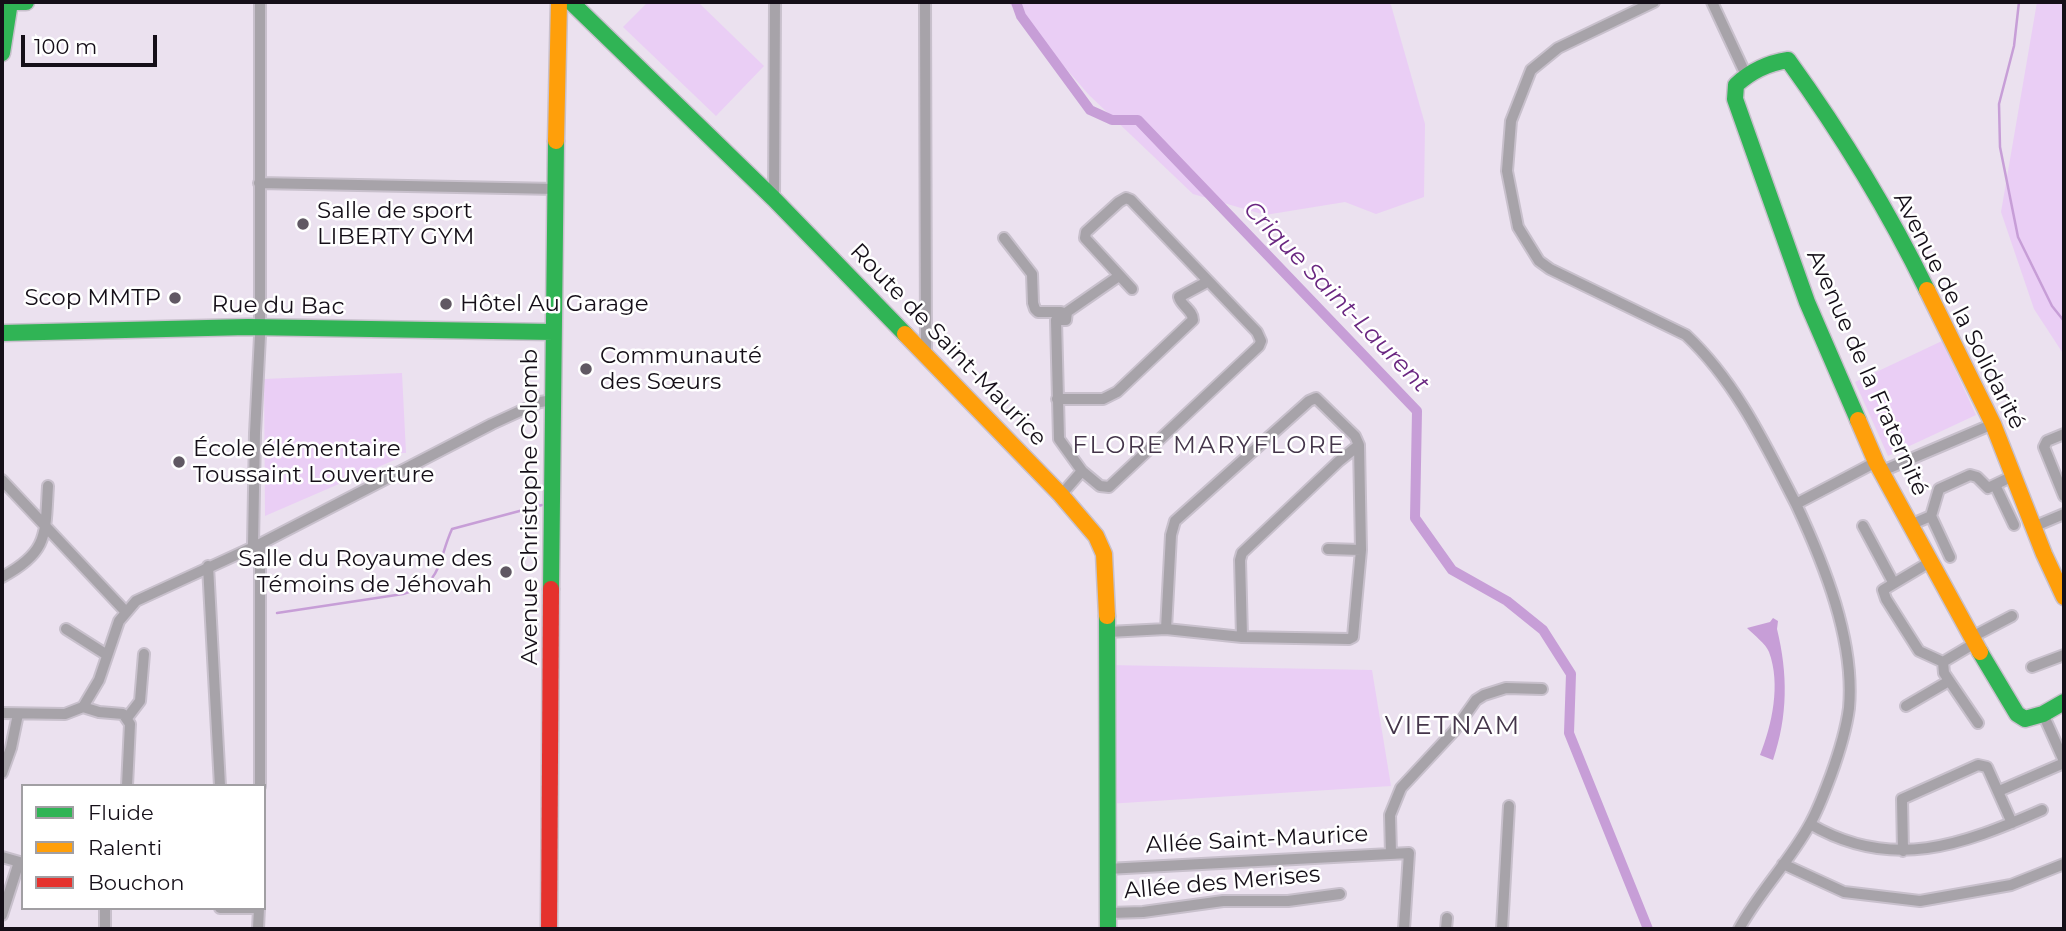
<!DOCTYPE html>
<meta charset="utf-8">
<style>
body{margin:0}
#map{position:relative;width:2066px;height:931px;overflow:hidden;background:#ebe1ef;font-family:Montserrat,sans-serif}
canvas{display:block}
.frame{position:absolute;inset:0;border:4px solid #150f18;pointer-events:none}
.legend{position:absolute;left:21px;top:784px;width:245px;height:126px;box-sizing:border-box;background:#fff;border:2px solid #a19fa3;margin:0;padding:9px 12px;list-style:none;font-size:21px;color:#150f18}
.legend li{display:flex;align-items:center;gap:14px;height:35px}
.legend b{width:35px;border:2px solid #a19fa3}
.scale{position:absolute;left:21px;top:35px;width:136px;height:32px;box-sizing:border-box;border:4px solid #150f18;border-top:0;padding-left:9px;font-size:21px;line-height:24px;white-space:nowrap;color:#150f18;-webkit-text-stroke:5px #fff;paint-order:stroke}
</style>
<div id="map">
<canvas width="2066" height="931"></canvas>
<div class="frame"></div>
<ul class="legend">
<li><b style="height:9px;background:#30b455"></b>Fluide</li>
<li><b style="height:9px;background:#ff9f0a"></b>Ralenti</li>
<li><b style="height:9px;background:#e5322d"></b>Bouchon</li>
</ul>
<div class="scale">100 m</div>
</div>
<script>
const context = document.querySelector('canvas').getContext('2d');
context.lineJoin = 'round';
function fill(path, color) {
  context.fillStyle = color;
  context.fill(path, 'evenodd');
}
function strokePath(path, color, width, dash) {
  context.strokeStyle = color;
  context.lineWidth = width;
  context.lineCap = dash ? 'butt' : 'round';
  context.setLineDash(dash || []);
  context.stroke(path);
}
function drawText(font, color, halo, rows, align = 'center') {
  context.font = font + ' Montserrat,sans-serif';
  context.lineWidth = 5;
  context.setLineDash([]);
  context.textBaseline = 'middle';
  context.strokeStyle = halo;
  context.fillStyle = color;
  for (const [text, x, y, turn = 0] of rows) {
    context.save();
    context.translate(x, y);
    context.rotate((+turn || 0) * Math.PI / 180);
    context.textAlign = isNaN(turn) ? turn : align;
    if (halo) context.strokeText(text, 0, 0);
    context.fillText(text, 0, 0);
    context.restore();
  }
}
const green = new Path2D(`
 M648,2H698L764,66L716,116L623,27Z
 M1008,2H1388L1391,5L1425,124L1424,197L1376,214L1345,202L1265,215L1193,194L1089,95Z
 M2037,2H2064V355L2034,309L2001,212Z
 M1942,341L1976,415L1888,456L1855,382Z
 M402,373L406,453H400L399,458L265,516L264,379Z
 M1108,665L1372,670L1391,786L1107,804Z`);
const water = new Path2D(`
 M1773,618L1778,621L1777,629C1788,674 1788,716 1773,760L1760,755C1772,725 1781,684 1769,652C1766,644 1754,635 1747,628L1770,622Z`);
const stream = new Path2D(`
 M2019,2L2014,46L1999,104L2000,147L2018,237L2052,306L2064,321
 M277,613L403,594C444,583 437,562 452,529L542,505`);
const canal = new Path2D(`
 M1016,2L1021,16L1090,110L1112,120H1138L1417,411L1415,518L1452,570L1507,601L1543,630L1571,674L1569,733L1648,929`);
const street = new Path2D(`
 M925,2L926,354
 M1654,2L1558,48L1531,70L1511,121L1507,171L1518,227L1539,261L1550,269L1686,335C1736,382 1765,444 1796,504
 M1712,2L1746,75
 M259,183L556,189
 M774,199L775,2
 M1004,238L1032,274L1033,303L1035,309L1038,312H1061L1066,320
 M1066,320H1056L1059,439L1082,471L1100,486L1109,487L1259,346L1261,341L1257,332L1131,200L1126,198L1119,202L1086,232L1085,238L1132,289
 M1066,320L1067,312L1119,276
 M1057,399H1103L1117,392L1193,320C1193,310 1181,306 1179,297L1207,282
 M2064,434L2047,441L2044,447L2064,496
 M1880,472L1993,424
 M2,480L125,611
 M1995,485L2014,525
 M1061,495L1082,471
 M1931,516L1950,557
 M1910,525L1931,516L1939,489L1970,475L1977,477L1988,488L2013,476
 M1863,526L1893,582
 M2033,527L2064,514
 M253,545L255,433L260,336V2
 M1328,549L1361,550
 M1930,562L1883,590L1886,599L1919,651L1943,662
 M208,566L220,786
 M2,577C49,552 45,534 48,486
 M66,629L107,655
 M1108,632L1166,629L1242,637L1349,639L1353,637L1361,550L1359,445L1355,436L1316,398L1309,401L1175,521L1171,535L1166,629
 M1242,637L1240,560L1242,553L1339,461L1359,445
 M1972,637L2012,616
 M1975,643L1943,662L1944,673L1978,723
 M2032,667L2064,655
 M1906,706L1949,681
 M83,707L99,712L123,714L130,724L127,786
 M2,713L65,714L83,707L99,680L119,621L136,601L260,544L492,424L540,402L554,400
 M2043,714L2064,761
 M127,718L140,701L144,654
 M2,773L11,748L18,714
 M260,786V544
 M1999,791L2064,763
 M1810,824C1892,872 1962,845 2042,810
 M1903,851L1902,799L1978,765L1987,767L2012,823
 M1391,854L1390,815L1401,788L1454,731L1476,700L1484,695L1506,688L1542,689
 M2,857L23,863
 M1783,864L1844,892L1920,901L2011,885L2064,864
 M1107,869L1409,853L1404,929
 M105,908V929
 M220,908H259L258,929
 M1108,913L1143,912L1223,901H1288L1340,894
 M2,915L19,862
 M1446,929L1447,918
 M1502,929L1509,806
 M1739,929C1759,892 1790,861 1810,824C1819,808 1825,791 1831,775C1839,753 1846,731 1849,708C1855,640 1824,564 1796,504L1876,462`);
const fast = new Path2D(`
 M10,2H26
 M571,2L774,199L905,334
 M2,53L10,2
 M2,333L248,327L553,332
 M1858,420L1807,302L1735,99L1736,85C1751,71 1768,63 1788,60C1840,132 1888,210 1927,290
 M551,589L556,141
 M1107,616L1108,929
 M1980,652L2017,714L2025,719L2043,714L2064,702`);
const slow = new Path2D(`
 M556,141L559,2
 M1927,290L1993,424L2044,554L2064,597
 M905,334L1061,495L1096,536L1104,554L1107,616
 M1858,420L1876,462L1980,652`);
const jam = new Path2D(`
 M549,929L551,589`);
const markers = [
 [303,224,7,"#605863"],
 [175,298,7,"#605863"],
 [446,304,7,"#605863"],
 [586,369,7,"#605863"],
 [179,462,7,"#605863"],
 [506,572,7,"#605863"]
];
const poiNames = [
 ["Salle de sport",317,211],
 ["LIBERTY GYM",317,237],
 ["Scop MMTP",161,298,"right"],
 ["Hôtel Au Garage",460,304],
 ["Communauté",600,356],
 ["des Sœurs",600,382],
 ["École élémentaire",193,449],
 ["Toussaint Louverture",193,475],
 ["Salle du Royaume des",492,559,"right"],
 ["Témoins de Jéhovah",492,585,"right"]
];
const streetNames = [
 ["Rue du Bac",278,306,1],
 ["Avenue de la Solidarité",1959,311,63],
 ["Route de Saint-Maurice",948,345,46],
 ["Avenue de la Fraternité",1867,373,66],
 ["Avenue Christophe Colomb",530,507,-90],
 ["Allée Saint-Maurice",1257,840,-3],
 ["Allée des Merises",1222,883,-5]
];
const waterNames = [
 ["Crique Saint-Laurent",1336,297,46]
];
const neighbourhoodNames = [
 ["FLORE MARYFLORE",1209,446]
];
const quarterNames = [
 ["VIETNAM",1453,726]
];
fill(green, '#eacef5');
fill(water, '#c79ed7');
strokePath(stream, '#c79ed7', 2.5);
strokePath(canal, '#c79ed7', 10);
strokePath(street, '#c8c0cc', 14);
strokePath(fast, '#c8c0cc', 19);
strokePath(slow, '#c8c0cc', 19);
strokePath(jam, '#c8c0cc', 19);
strokePath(street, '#a7a3a9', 10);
strokePath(fast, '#30b455', 16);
strokePath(slow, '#ff9f0a', 16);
strokePath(jam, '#e5322d', 16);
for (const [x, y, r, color] of markers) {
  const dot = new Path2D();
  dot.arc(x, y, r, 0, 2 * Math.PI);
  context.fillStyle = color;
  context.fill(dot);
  strokePath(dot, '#fff', 2.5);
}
drawText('23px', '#150f18', '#fff', poiNames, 'left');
drawText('23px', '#150f18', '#fff', streetNames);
drawText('italic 24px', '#6a2781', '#fff', waterNames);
context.letterSpacing = '2px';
drawText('24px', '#44354a', '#fff', neighbourhoodNames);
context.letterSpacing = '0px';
context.letterSpacing = '2px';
drawText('26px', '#44354a', '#fff', quarterNames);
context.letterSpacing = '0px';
</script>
